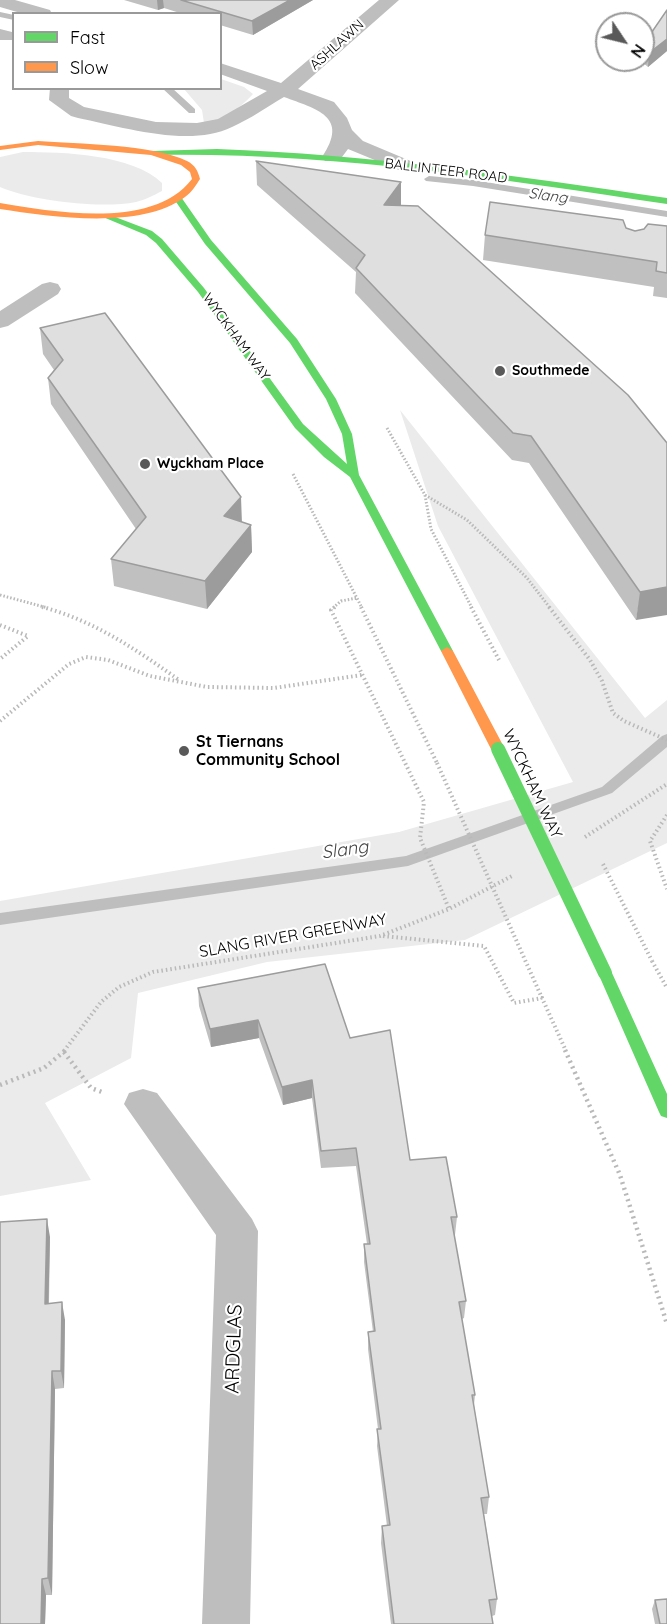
<!DOCTYPE html>
<style>
body{margin:0}
#map{position:relative;width:667px;height:1624px;overflow:hidden;background:#fff;font-family:Quicksand,sans-serif}
canvas{display:block}
.legend{position:absolute;left:12px;top:12px;width:210px;height:78px;box-sizing:border-box;background:#fff;border:2px solid #999;margin:0;padding:8px 10px;list-style:none;font-size:18px;color:#000}
.legend li{display:flex;align-items:center;gap:12px;height:30px}
.legend b{width:30px;border:2px solid #999}
.north{position:absolute;left:595px;top:12px;width:60px;height:60px;box-sizing:border-box;background:#fff;border:2px solid #999;border-radius:50%;rotate:125deg;font-size:16px;font-weight:700;line-height:24px;text-align:center;color:#000}
.north::after{content:'';display:block;margin:auto;width:21px;height:27px;background:#595959;clip-path:polygon(50% 0,100% 100%,50% 72%,0 100%)}
</style>
<div id="map">
<canvas width="667" height="1624"></canvas>
<ul class="legend">
<li><b style="height:8px;background:#63d668"></b>Fast</li>
<li><b style="height:8px;background:#ff974d"></b>Slow</li>
</ul>
<div class="north">N</div>
</div>
<script>
const context = document.querySelector('canvas').getContext('2d');
context.lineJoin = 'round';
function fill(path, color) {
  context.fillStyle = color;
  context.fill(path, 'evenodd');
}
function strokePath(path, color, width, dash) {
  context.strokeStyle = color;
  context.lineWidth = width;
  context.lineCap = dash ? 'butt' : 'round';
  context.setLineDash(dash || []);
  context.stroke(path);
}
function drawText(font, color, halo, rows, align = 'center') {
  context.font = font + ' Quicksand,sans-serif';
  context.lineWidth = 4.5;
  context.setLineDash([]);
  context.textBaseline = 'middle';
  context.strokeStyle = halo;
  context.fillStyle = color;
  for (const [text, x, y, turn = 0] of rows) {
    context.save();
    context.translate(x, y);
    context.rotate((+turn || 0) * Math.PI / 180);
    context.textAlign = isNaN(turn) ? turn : align;
    if (halo) context.strokeText(text, 0, 0);
    context.fillText(text, 0, 0);
    context.restore();
  }
}
const green = new Path2D(`
 M221,79L244,87L253,94C239,109 224,120 204,123L202,110L184,89L220,88Z
 M23,152C63,152 132,154 162,183V191C154,195 145,200 136,202C101,209 33,201 0,187V157Z
 M400,410L645,718L667,700V843L465,940L267,962L138,993L131,1058L45,1103L91,1180L0,1196V901L399,832L573,782L438,526Z`);
const stream = new Path2D(`
 M0,12L14,15V20L0,17Z
 M162,88H172L195,109V113H189Z
 M429,176L473,180L667,211V217L473,186L426,181L424,179Z
 M667,734V747L612,793L408,866L0,925V913L406,856L602,787L662,736Z`);
const pathFar2 = new Path2D(`
 M387,428L425,495L467,520L527,578L550,608
 M293,474L362,608
 M425,495L431,529L472,608
 M0,595L48,608
 M333,608L341,601L357,598`);
const pathFar1 = new Path2D(`
 M42,607C93,620 137,650 179,680
 M335,607L331,610L424,802L420,838L449,909
 M361,607L437,763
 M471,607L499,660
 M549,607L590,660L602,681L613,713L624,721L667,740
 M0,625L28,636L0,659
 M0,721L69,664L86,657L108,660L150,676L207,687L274,688L362,675
 M667,815L650,841L667,889
 M585,837L667,784
 M383,936L484,946L514,1003L542,998L566,1051
 M652,961L667,988
 M64,1051L101,1002L119,987L153,972L380,936L449,909L512,876`);
const path = new Path2D(`
 M565,1050L620,1175L667,1324
 M64,1052L91,1088L102,1092
 M0,1085L44,1068L66,1050`);
const street = new Path2D(`
 M0,0H15L50,10L52,14H24L0,7Z
 M379,0H399L298,89L334,102L347,118L352,130L363,141L413,162L416,166L413,170L406,172L399,170L348,149L339,161H325L322,157C350,116 316,109 284,97C267,107 250,119 232,127C189,148 123,127 78,118L71,116L49,100L50,88H69V98L84,107L156,122L197,123L218,119L267,91L220,74V63L281,83Z
 M0,29L12,32V40H0Z
 M50,282L58,284L61,289L58,294L8,326L0,328V311L42,284Z
 M143,1089L157,1093L252,1219L258,1231L250,1624H202L216,1235L124,1104L129,1093Z`);
const fast = new Path2D(`
 M217,149C368,154 517,176 667,198V204C493,178 329,152 152,155L148,153L152,151Z
 M175,197H181L211,240L297,339L336,399L352,434L359,475L453,651L451,654L447,655L441,651L350,477L324,457L295,428L198,292L156,243L146,235L103,217L110,215L152,231L162,239L204,288L303,424L347,464L342,434L326,399L290,343L205,244L174,199Z
 M605,968L610,969L612,973L667,1094V1118L661,1116L659,1112L598,973L600,969Z`);
const slow = new Path2D(`
 M38,141C77,144 153,144 187,161C195,165 198,171 200,179C196,185 192,192 185,197C141,230 52,217 0,209V203C55,212 153,230 192,179L190,172L181,165L151,155L38,145L0,150V146Z
 M447,647L453,651L505,749L503,752H493L491,749L441,651Z`);
const pathBridge = new Path2D(`
 M437,763L542,998
 M603,864L652,961`);
const fastBridge = new Path2D(`
 M498,749L605,973`);
const wall = new Path2D(`
 M124,0H313L253,35L220,25V14H183L164,8L158,10Z
 M667,10V51L648,67L640,60H643V45Z
 M256,161L401,205L667,443L636,620L529,463L512,460L355,293L356,272L257,185Z
 M667,226V298L653,296L654,287L483,260L485,235L626,228L635,231Z
 M40,328L242,522L251,525L252,552L207,609L114,586L111,559L136,529L51,404L48,378L54,370L43,354Z
 M198,988L350,1038L410,1160L457,1217L455,1235H454L466,1301L464,1318L462,1319L475,1395L474,1405L489,1497L487,1514H484L497,1599L495,1615L492,1616L493,1624H391L381,1543L382,1526H387L377,1446L378,1429L368,1349V1332H373L364,1262V1244H367L356,1166L321,1168L312,1098L283,1105L259,1038L211,1047L199,1006Z
 M50,1237L49,1303L65,1320L64,1388L55,1389L52,1595H46L45,1624H0Z
 M655,1600L667,1624H655L652,1609Z`);
const shadedWall = new Path2D(`
 M157,0H163L164,8L158,10Z
 M290,0H313L253,35L252,21Z
 M667,39V51L648,67L649,53Z
 M401,182V206L384,205Z
 M241,497L242,524L224,516Z
 M251,525L252,552L207,609L205,581Z
 M667,587V615L636,620L640,592Z
 M258,1020L259,1038L211,1047L210,1029Z
 M312,1080V1098L283,1105L282,1087Z
 M47,1219L50,1237L48,1321L45,1304Z
 M62,1302L65,1320L64,1388L61,1371Z
 M52,1371L55,1389L52,1595L48,1578Z
 M42,1579L46,1595L45,1624H41Z`);
const building = new Path2D(`
 M181,0H290L252,21Z
 M667,10V39L649,53L643,48V45Z
 M256,161L401,182L384,205L418,206L628,395L667,443V587L640,592L531,436L513,433L356,268L365,255Z
 M490,202L623,220L626,228L635,231L644,229L648,224L667,226V273L656,271L657,262L485,235Z
 M105,313L241,497L224,516L251,525L205,581L111,559L146,517L48,378L63,360L40,328Z
 M325,964L350,1038L390,1030L410,1160L446,1157L457,1217H451L466,1301L459,1302L475,1395H472L489,1497L481,1498L497,1599L489,1600L493,1624H394L382,1526L390,1525L377,1429H381L368,1332L375,1331L364,1244H370L356,1148L321,1151L312,1080L282,1087L258,1020L210,1029L198,988Z
 M47,1219L45,1304L62,1302L61,1371H52L48,1578L42,1579L41,1624H0V1222Z
 M667,1599V1624H660L655,1600Z`);
const markers = [
 [500,371,6,"#595959"],
 [145,464,6,"#595959"],
 [184,751,6,"#595959"]
];
const farStreetnames = [
 ["ASHLAWN",337,45,-42],
 ["BALLINTEER ROAD",446,171,7],
 ["WYCKHAM WAY",236,337,54]
];
const farPoinames = [
 ["Southmede",512,371],
 ["Wyckham Place",157,464]
];
const farWaternames = [
 ["Slang",548,196,8]
];
const poiNames = [
 ["St Tiernans",196,742],
 ["Community School",196,760]
];
const streetNames = [
 ["WYCKHAM WAY",532,784,65],
 ["SLANG RIVER GREENWAY",293,936,-10]
];
const waterNames = [
 ["Slang",345,850,-8]
];
const nearStreetnames = [
 ["ARDGLAS",234,1349,-88]
];
fill(green, '#ebebeb');
fill(stream, '#bebebe');
strokePath(pathFar2, '#b9b9b9', 3, [1.5, 2]);
strokePath(pathFar1, '#b9b9b9', 4, [1.5, 3]);
strokePath(path, '#b9b9b9', 4.5, [2, 4]);
fill(street, '#bebebe');
fill(fast, '#63d668');
fill(slow, '#ff974d');
strokePath(pathBridge, '#b9b9b9', 4, [1.5, 3]);
strokePath(fastBridge, '#63d668', 14);
fill(wall, '#c0c0c0');
fill(shadedWall, '#9c9c9c');
fill(building, '#dfdfdf');
strokePath(building, '#9c9c9c', 1.5);
for (const [x, y, r, color] of markers) {
  const dot = new Path2D();
  dot.arc(x, y, r, 0, 2 * Math.PI);
  context.fillStyle = color;
  context.fill(dot);
  strokePath(dot, '#fff', 2);
}
drawText('14px', '#000', '#fff', farStreetnames);
drawText('bold 14px', '#000', '#fff', farPoinames, 'left');
drawText('italic 15px', '#434343', '#fff', farWaternames);
drawText('bold 16px', '#000', '#fff', poiNames, 'left');
drawText('16px', '#000', '#fff', streetNames);
drawText('italic 18px', '#434343', '#fff', waterNames);
drawText('20px', '#000', '#fff', nearStreetnames);
</script>
